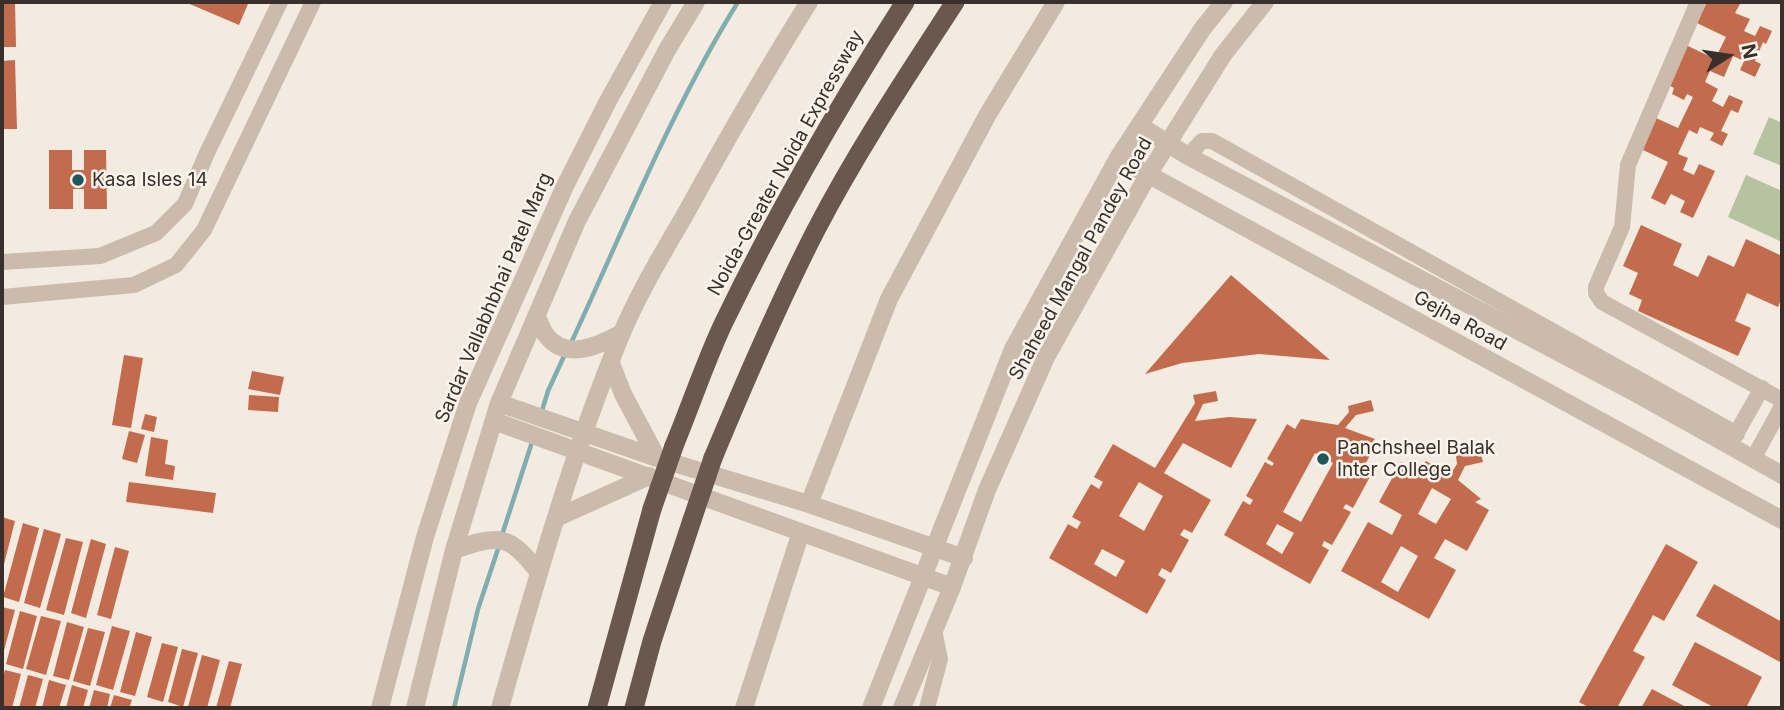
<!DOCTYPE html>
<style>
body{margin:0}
#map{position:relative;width:1784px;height:710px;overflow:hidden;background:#f3eae0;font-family:Inter,sans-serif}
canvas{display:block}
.frame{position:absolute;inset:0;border:4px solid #392f2b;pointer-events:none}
.north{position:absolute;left:1693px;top:21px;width:70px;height:70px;-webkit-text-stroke:5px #faf4ed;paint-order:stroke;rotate:78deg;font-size:19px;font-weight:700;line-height:28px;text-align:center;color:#392f2b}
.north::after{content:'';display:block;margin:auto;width:24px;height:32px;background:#392f2b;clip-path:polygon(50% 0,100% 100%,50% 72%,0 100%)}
</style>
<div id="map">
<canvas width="1784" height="710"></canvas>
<div class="frame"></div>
<div class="north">N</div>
</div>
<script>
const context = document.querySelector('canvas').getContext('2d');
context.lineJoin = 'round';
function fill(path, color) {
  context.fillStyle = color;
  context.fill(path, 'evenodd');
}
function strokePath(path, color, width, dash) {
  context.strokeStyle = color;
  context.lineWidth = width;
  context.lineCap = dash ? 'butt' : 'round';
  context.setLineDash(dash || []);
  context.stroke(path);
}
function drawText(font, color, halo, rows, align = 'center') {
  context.font = font + ' Inter,sans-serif';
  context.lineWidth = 5;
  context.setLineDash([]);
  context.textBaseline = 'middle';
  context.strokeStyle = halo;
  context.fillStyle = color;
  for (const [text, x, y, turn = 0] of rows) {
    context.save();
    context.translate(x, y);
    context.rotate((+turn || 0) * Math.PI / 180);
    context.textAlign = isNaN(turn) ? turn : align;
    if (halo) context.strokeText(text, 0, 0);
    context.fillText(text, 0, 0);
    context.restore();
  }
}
const green = new Path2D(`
 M1769,117L1782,123V166L1753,154Z
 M1746,175L1782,191V242L1728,217Z`);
const stream = new Path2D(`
 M571,343C624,229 671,110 738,2
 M541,414L548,391L565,354
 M501,538L533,439
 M454,708L478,609L499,546`);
const building = new Path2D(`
 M2,2H15L16,47H2Z
 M185,2H244L248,4L239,25Z
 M1707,2H1741L1735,13L1750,19L1744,31L1755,36L1760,26L1772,31L1766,44L1763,42L1755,61L1761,64L1755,77L1740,70L1744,61L1733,56L1724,77L1710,71L1705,82L1718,89L1712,101L1723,107L1729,95L1743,101L1738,113L1731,110L1721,131L1728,134L1722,146L1710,140L1714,133L1700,127L1697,134L1689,130L1678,154L1688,158L1683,170L1694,175L1699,164L1715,171L1693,218L1680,212L1685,201L1671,194L1665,205L1651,198L1668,162L1641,149L1656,118L1678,128L1693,97L1687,94L1684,100L1672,94L1674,88L1668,85L1686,45L1715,59L1726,37L1697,23Z
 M15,60L17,129H2V61Z
 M49,150H72V170H84V150H106L107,209H84V189H73V209H49Z
 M1641,225L1682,244L1673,265L1698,277L1708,255L1734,267L1746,239L1782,256V297L1778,307L1747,293L1735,321L1751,328L1738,356L1638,311L1642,300L1629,294L1638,273L1623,266Z
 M1231,275L1330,360L1259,354L1182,363L1145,374Z
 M124,355L143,358L131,428L112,425Z
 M252,371L284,377L280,395L248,389Z
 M1216,391L1218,401L1203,404L1195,421L1229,417L1257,419L1231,468L1183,443L1164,473L1211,500L1192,533L1184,529L1180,535L1189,540L1171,573L1162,568L1158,575L1166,580L1147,614L1049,558L1068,524L1077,529L1081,522L1072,517L1091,484L1099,489L1103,482L1094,477L1113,444L1155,468L1195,403L1193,395ZM1139,482L1163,496L1144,531L1119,516ZM1102,549L1125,561L1116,577L1094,564Z
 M249,395L279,397L278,412L248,410Z
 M1371,400L1374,411L1356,415L1345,428L1375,439L1373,441L1377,443L1363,468L1372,473L1353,508L1346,504L1343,508L1351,512L1332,545L1324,541L1322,546L1329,550L1310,584L1224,535L1243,501L1250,505L1253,500L1246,496L1265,462L1272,466L1274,463L1267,459L1287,424L1295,429L1301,419L1338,425L1349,412L1348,406ZM1315,453L1333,463L1301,522L1283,512ZM1277,524L1294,533L1282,554L1266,544Z
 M145,414L157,417L154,432L141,429Z
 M129,431L145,435L137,463L122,459Z
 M151,437L168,440L165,464L175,466L173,480L145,476Z
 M1480,450L1483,462L1465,466L1458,480L1481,499L1475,502L1489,510L1467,551L1445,539L1434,558L1456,570L1429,619L1341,571L1368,522L1392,535L1402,515L1379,502L1401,462L1417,471L1426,461L1450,475L1457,464L1456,456ZM1432,488L1451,499L1436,524L1418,514ZM1401,546L1418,556L1398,592L1381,582Z
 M129,482L216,493L213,513L126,502Z
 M2,517L15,521L3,568H2Z
 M23,523L39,528L19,602L3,597Z
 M44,529L61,534L40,608L24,603Z
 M66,538L83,542L64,615L46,610Z
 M91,539L106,544L86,618L71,613Z
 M1666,544L1698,562L1664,621L1653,615L1633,651L1645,657L1617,708H1590L1579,702Z
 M115,547L129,551L111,619L97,615Z
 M1714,584L1782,622V657L1780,662L1696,616Z
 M2,607L15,610L3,654H2Z
 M20,611L37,616L23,669L6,664Z
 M41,616L61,621L46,675L26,669Z
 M67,622L84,627L69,680L53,676Z
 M112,626L130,631L113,690L96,685Z
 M88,628L105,632L90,686L73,681Z
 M136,632L152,637L135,696L120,692Z
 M1695,642L1762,677L1746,708H1715L1672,685Z
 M162,643L178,647L163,702L147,697Z
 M182,649L198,653L183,707L168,702Z
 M202,655L220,660L207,708H193L188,707Z
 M229,661L242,664L230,708H216Z
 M5,670L21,674L12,708H2V681Z
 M28,675L43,679L35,708H19Z
 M49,680L66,685L59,708H42Z
 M72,685L88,690L83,708H66Z
 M1652,689L1688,708H1641Z
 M94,690L110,694L107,708H89Z
 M114,695L132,700L129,708H110Z`);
const minor = new Path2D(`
 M1698,2L1628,165L1622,227L1596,287V293L1602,302L1782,400
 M1188,156L1202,141H1212L1737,434
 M2,262L100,256L156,233L185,204L207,153L280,2
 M2,297L134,285L176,265L204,230L313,2
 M1732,441L1762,388
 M1753,459L1782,406
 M927,708L940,659L934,630`);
const tertiary = new Path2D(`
 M1140,126L1188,156L1630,390L1782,475
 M1118,158L1782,520
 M536,316C540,322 542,330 546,335C566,362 600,345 622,333
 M611,363L623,394L657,458
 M499,403L657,458L809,504L964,558
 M494,421L952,587
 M809,504L889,299L988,114L1056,2
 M556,518L649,476
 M454,550C500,534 509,534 539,573
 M380,708L425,537L468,403L565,186L608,101L663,2
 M415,708L454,550L499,403L577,221L667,50L696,2
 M500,708C536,582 571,456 621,335C639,292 663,253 686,213C725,142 766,71 809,2
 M744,708L801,532
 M871,708L1013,349L1118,158L1203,28L1224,2
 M902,708L952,587L987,490L1046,357L1148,175L1223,55L1265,2`);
const trunk = new Path2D(`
 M674,446C691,405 705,362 724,322C777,212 839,105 905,2
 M713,458C745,381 778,304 816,230C857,151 907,76 955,2
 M597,708L652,509
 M634,708L652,641L692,520`);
const trunkBridge = new Path2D(`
 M652,509L674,446
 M692,520L713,458`);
const markers = [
 [78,180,7,"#20565a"],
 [1323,459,7,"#20565a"]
];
const streetNames = [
 ["Noida-Greater Noida Expressway",786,163,-61],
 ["Shaheed Mangal Pandey Road",1081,259,-61],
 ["Sardar Vallabhbhai Patel Marg",494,298,-67],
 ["Gejha Road",1460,321,29]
];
const poiNames = [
 ["Kasa Isles 14",92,180],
 ["Panchsheel Balak",1337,448],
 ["Inter College",1337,470]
];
fill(green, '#b6c2a0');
strokePath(stream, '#7fadb0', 4.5);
fill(building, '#c36c4d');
strokePath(minor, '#cbbbac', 16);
strokePath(tertiary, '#cbbbac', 18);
strokePath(trunk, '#6a584f', 19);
strokePath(trunkBridge, '#6a584f', 19);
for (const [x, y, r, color] of markers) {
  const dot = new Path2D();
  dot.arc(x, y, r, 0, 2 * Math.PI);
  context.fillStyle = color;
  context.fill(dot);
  strokePath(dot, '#faf4ed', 2.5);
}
drawText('19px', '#392f2b', '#faf4ed', streetNames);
drawText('19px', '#392f2b', '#faf4ed', poiNames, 'left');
</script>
